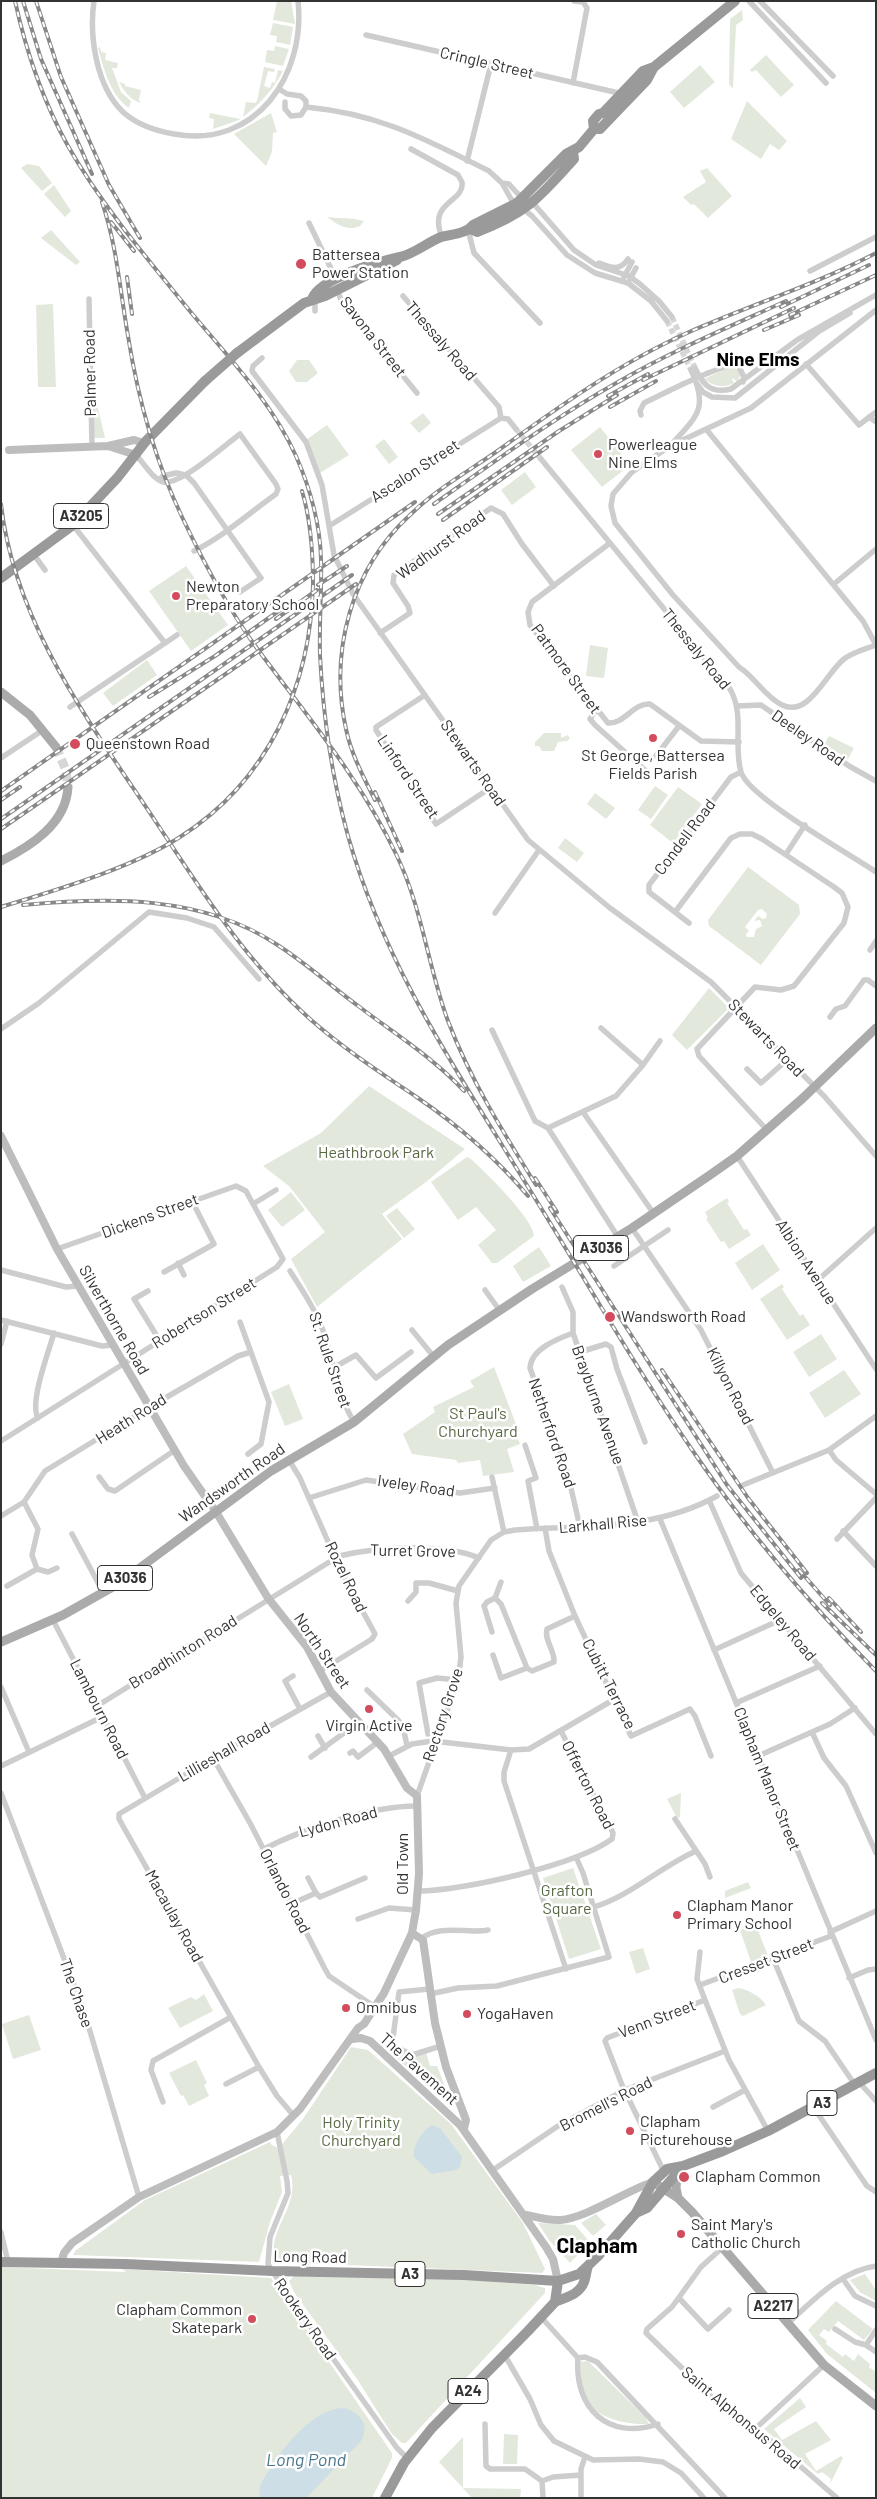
<!DOCTYPE html>
<style>
body{margin:0}
#map{position:relative;width:877px;height:2499px;overflow:hidden;background:#fff;font-family:Barlow,sans-serif}
canvas{display:block}
.frame{position:absolute;inset:0;border:2px solid #333;pointer-events:none}
</style>
<div id="map">
<canvas width="877" height="2499"></canvas>
<div class="frame"></div>
</div>
<script>
const context = document.querySelector('canvas').getContext('2d');
context.lineJoin = 'round';
function fill(path, color) {
  context.fillStyle = color;
  context.fill(path, 'evenodd');
}
function strokePath(path, color, width, dash) {
  context.strokeStyle = color;
  context.lineWidth = width;
  context.lineCap = dash ? 'butt' : 'round';
  context.setLineDash(dash || []);
  context.stroke(path);
}
function drawText(font, color, halo, rows, align = 'center') {
  context.font = font + ' Barlow,sans-serif';
  context.lineWidth = 5;
  context.setLineDash([]);
  context.textBaseline = 'middle';
  context.strokeStyle = halo;
  context.fillStyle = color;
  for (const [text, x, y, turn = 0] of rows) {
    context.save();
    context.translate(x, y);
    context.rotate((+turn || 0) * Math.PI / 180);
    context.textAlign = isNaN(turn) ? turn : align;
    if (halo) context.strokeText(text, 0, 0);
    context.fillText(text, 0, 0);
    context.restore();
  }
}
const green = new Path2D(`
 M277,1H291L295,24L273,20Z
 M742,10L743,20L736,25L733,89L729,84L730,19Z
 M273,23L293,27L290,45L276,42L277,36L270,35Z
 M275,46L289,49L283,66L265,62L267,50L274,51Z
 M100,47L101,52L106,53L105,60L118,63L117,68H112L121,92L131,101L129,108C110,95 104,69 98,48Z
 M766,55L794,85L781,97L756,70L752,72L750,70Z
 M700,65L715,82L684,108L670,92Z
 M264,67L275,69L274,72L268,71L264,86L270,88L272,82L275,83L278,70L283,71C273,90 260,104 243,117L246,102L255,103L257,101Z
 M119,82L125,84V86L141,90L139,100L141,103C130,100 124,91 119,82Z
 M747,101L787,141L779,150L770,144L761,159L731,139Z
 M210,113L240,119L239,120L213,129L214,119L209,118Z
 M271,113L277,132L273,133L272,152L266,166L234,134Z
 M27,164L39,166L52,183L42,191L21,168Z
 M707,168L732,196L708,218L694,204L691,205L683,197L706,182L700,171Z
 M54,185L71,211L65,217L44,194Z
 M327,217C340,219 351,217 364,221L360,226C347,232 337,224 327,217Z
 M51,230L80,262L76,265L41,238Z
 M53,304L56,387H38L36,305Z
 M297,360H309L318,373L307,382H296L289,371Z
 M732,366L738,370L741,375L737,382L733,378L732,379L734,383C722,389 714,386 704,379Z
 M93,387L105,438H93Z
 M423,413L431,423L419,433L410,423Z
 M327,425L349,455L320,473L306,440Z
 M600,427L630,465L602,487L571,450Z
 M384,439L398,457L389,464L375,446Z
 M525,472L536,487L512,505L501,490Z
 M186,566L228,625L191,651L149,591Z
 M590,645L608,648L604,678L586,676Z
 M147,660L157,675L113,706L103,693Z
 M544,733H561V738L568,735L570,738L567,741L558,742L554,751H542L539,746H535V742Z
 M829,736L854,748L848,759L824,744Z
 M655,786L668,795L651,819L638,810Z
 M678,787L702,804L673,843L650,825Z
 M595,793L615,808L606,819L587,804Z
 M565,838L584,853L577,862L558,848Z
 M748,867L799,905L800,914L761,965L709,926L708,920ZM762,909L767,914L766,918L763,919L758,916L754,921L760,920L762,926L756,929L754,937H747L746,934L749,931L745,927L758,910Z
 M709,988L729,1008L687,1050L672,1035Z
 M369,1086L465,1149L426,1182L382,1214L402,1239L317,1307L291,1259L325,1232L289,1186L263,1166L321,1133Z
 M467,1157L471,1159C485,1172 534,1219 534,1236L497,1263H492L478,1245L496,1230L476,1207L458,1220L431,1182Z
 M291,1192L305,1210L282,1227L268,1210Z
 M727,1198L729,1202L727,1203L744,1230L747,1229L751,1235L729,1249L724,1241L721,1242L706,1219L708,1218L705,1212Z
 M397,1208L415,1229L404,1238L386,1216Z
 M763,1244L780,1270L752,1290L735,1263Z
 M539,1247L551,1266L523,1282L513,1266Z
 M782,1284L784,1287L782,1289L800,1316L803,1314L810,1325L787,1340L760,1299Z
 M821,1334L837,1359L809,1377L793,1352Z
 M494,1367L519,1432L516,1433L520,1444L507,1449L514,1472L483,1476L480,1460L458,1463L456,1460L412,1454L403,1434L435,1412L433,1407L474,1387L470,1381Z
 M844,1370L861,1394L825,1418L809,1393Z
 M289,1384L303,1419L285,1426L271,1392Z
 M681,1793L680,1817L677,1818L667,1799Z
 M573,1868L601,1949L569,1959L543,1878Z
 M748,1882L751,1888L725,1898V1891Z
 M756,1925L768,1956L751,1962L740,1930Z
 M643,1948L650,1969L636,1974L629,1952Z
 M738,1988C748,1989 761,1997 766,2005L743,2016L740,2014L732,1990Z
 M204,1994L213,2011L180,2028L168,2008L191,1997L196,2000Z
 M29,2015L41,2050L13,2059L2,2024Z
 M351,2047L368,2050L451,2124L523,2223L545,2269L542,2273L275,2262C266,2230 300,2207 291,2175L280,2176L282,2192L270,2222L259,2262L73,2255L75,2251L145,2200L270,2142L272,2145L279,2148L303,2119Z
 M395,2050L410,2056L426,2052L430,2066H437L452,2104L449,2105L392,2054Z
 M196,2060L207,2083L204,2085L209,2096L189,2106L183,2095L181,2096L169,2073Z
 M596,2214L606,2225L593,2236L581,2223Z
 M538,2223L575,2225L590,2242L570,2263L549,2240Z
 M1,2267L126,2272L122,2269L271,2278L392,2453V2458L372,2498H1Z
 M296,2274L305,2277L446,2278L535,2285L545,2288V2293L406,2443H402L392,2434L357,2379L294,2292L289,2281Z
 M865,2274L876,2290V2301L860,2292L850,2280Z
 M836,2301L873,2329L864,2340L838,2321L829,2332L824,2329L819,2335L827,2341L826,2344L843,2357L845,2354L854,2361L858,2354L870,2364L869,2367L876,2372V2393L827,2354L808,2330Z
 M588,2361L645,2417L649,2424C624,2425 585,2417 581,2386C580,2378 581,2370 580,2362Z
 M800,2398L806,2407L774,2429L782,2440L816,2421L831,2440L805,2454L816,2471L841,2456L843,2458L830,2484L831,2479L822,2472L818,2474L764,2429Z
 M504,2434L518,2435L517,2464H503Z
 M463,2437V2488L521,2489L520,2498H472L439,2462Z`);
const water = new Path2D(`
 M432,2125L440,2128L462,2157L460,2167L456,2170L432,2174L414,2157C412,2147 423,2129 432,2125Z
 M343,2408C359,2411 371,2426 361,2441L306,2498H261C256,2487 264,2479 269,2470C283,2447 314,2408 343,2408Z`);
const streetTunnel = new Path2D(`
 M672,317L695,368
 M667,321L691,370
 M516,429L541,459
 M401,1723L405,1736`);
const primaryTunnel = new Path2D(`
 M56,747L66,770L68,787`);
const street = new Path2D(`
 M94,1C89,36 96,86 123,112C136,124 157,131 174,134C256,149 306,75 298,1
 M749,1L826,83
 M760,1L833,76
 M366,35L623,94
 M573,83L587,8L583,2L574,1
 M279,89L287,94L301,96L306,101V107L301,115L291,116L285,109V102
 M306,107C380,114 425,139 489,171L502,183L511,199L532,216L567,255L595,273L628,283L651,301L667,321
 M411,149L458,175L462,182C465,203 427,201 442,237
 M467,161L491,64
 M502,183L509,184L517,193L533,203L574,250L596,265L629,276L640,284L659,301L672,317
 M309,223L336,279
 M468,230L474,253L540,323
 M599,263C612,268 620,271 628,259
 M810,271L876,237
 M624,277L632,262
 M630,279L636,268
 M337,289L341,300L417,393
 M403,296L499,407L501,418
 M89,299L92,447
 M312,299L315,305V311
 M876,310L751,408L670,446L632,472L613,494L611,506L615,523L673,595L739,667C755,677 764,696 782,705C809,718 826,673 844,659C853,652 866,649 876,645
 M262,358L253,366L252,371L306,442L322,485L334,555L353,594L528,840L610,908L711,982L824,1096L876,1156
 M806,364L859,425L876,412
 M695,368C703,385 711,394 731,389L797,340L876,295
 M708,373L732,364L738,365L744,377L743,382
 M698,385L703,392L712,397L735,398L818,332L850,313
 M641,415L640,411L644,403L683,384
 M869,417L876,422
 M501,418L508,419L516,429
 M706,429L863,621L876,645
 M672,444C697,416 709,408 691,370
 M136,455C144,463 153,480 164,482C181,485 225,445 240,434L276,484L278,489L276,494C248,514 224,536 194,551
 M541,459L730,689C745,715 733,745 741,772C748,797 850,854 876,872
 M160,479L163,476L176,473L186,475L194,483L261,578L240,592
 M73,525L165,643
 M329,526L501,418
 M610,543L532,602L528,612L530,625L608,723C625,724 633,703 650,704L701,741L739,742
 M34,555L45,570
 M834,584L876,549
 M380,633L410,613L408,606L393,583L394,575L491,508L503,514L522,544L554,586
 M425,695L376,727V730L436,824L490,788
 M737,706L761,705L849,766L876,781
 M70,707L177,635
 M596,710L590,719L595,725L645,770
 M656,756L679,726
 M1,758L43,730
 M786,854L805,825
 M675,912L731,838L740,834H752L762,839L834,887L842,893L848,907L844,923L794,986L781,990L755,987L697,1049L699,1056L767,1130
 M495,913L539,850
 M689,923L649,892V885L731,777L741,772
 M870,950L876,941
 M830,1017L836,1009L845,1006L864,980H868L876,986
 M601,1028L643,1065
 M1,1029L39,1003L149,912L187,918L214,927L259,979
 M492,1030L535,1121L548,1128L618,1237
 M747,1069L761,1083L788,1059
 M583,1112L654,1214
 M548,1128L616,1096L643,1065L660,1041
 M737,1156L876,1369
 M253,1204L276,1190
 M632,1228L701,1330L773,1473
 M178,1263L184,1275
 M614,1266L668,1230
 M1,1270L66,1287L78,1286
 M290,1271C303,1291 316,1311 324,1333C334,1363 337,1395 354,1422
 M164,1272L214,1244L192,1201
 M818,1280L876,1228
 M562,1287L573,1312V1333L638,1522
 M485,1290L500,1311
 M148,1291L134,1299L160,1341
 M1,1320L102,1346L113,1345
 M240,1322L269,1402L261,1444L248,1454
 M412,1330L434,1357
 M573,1333C557,1339 531,1349 530,1368L567,1471L580,1527
 M1,1344L7,1321
 M580,1352L606,1344L611,1347L617,1369L645,1442
 M333,1368L356,1355L376,1378L411,1352
 M38,1418C29,1402 49,1351 54,1333
 M1,1441L277,1267L283,1259L246,1191L236,1186L57,1249
 M525,1445L536,1478L528,1481L537,1529
 M829,1450L836,1460L876,1494
 M289,1460L300,1478L341,1571L375,1634L372,1639L320,1671
 M99,1477L108,1489L115,1491L175,1450
 M492,1477L504,1532
 M743,1485L829,1450L876,1416
 M309,1498L366,1480L460,1493L495,1488
 M709,1500L741,1573L876,1734
 M24,1502L45,1471L153,1405L238,1356L251,1352
 M1,1516L24,1502L38,1529L32,1555L37,1569L7,1586
 M660,1519L876,2040
 M545,1528L549,1551L575,1616L631,1736L690,1709L695,1716L711,1756
 M843,1531L876,1566
 M72,1534L103,1592
 M837,1539L876,1498
 M37,1569L48,1572L57,1568
 M495,1598L501,1582
 M408,1601L416,1592V1583H429L458,1591
 M53,1620L145,1798
 M492,1632L484,1606L487,1602L495,1598L501,1604L527,1668L532,1671L554,1662C555,1650 544,1641 547,1629L575,1616
 M714,1650L780,1620
 M493,1655L501,1678L527,1668
 M293,1676L285,1681L300,1709
 M1,1687L29,1752
 M367,1690L401,1723
 M736,1703L820,1666
 M97,1706L339,1556C375,1547 445,1543 479,1558
 M812,1732L824,1758L846,1786L876,1853
 M428,1734L419,1683L437,1678L458,1680
 M318,1736L325,1748
 M405,1736L407,1746
 M511,1750L504,1772V1781L566,1969
 M350,1753L353,1751L358,1757L378,1742
 M389,1756L412,1744L433,1741L511,1750L529,1749L613,1700
 M758,1756L830,1724L855,1708
 M311,1757L359,1722
 M213,1758L250,1823L325,1969L329,1976L375,2007
 M1,1766L102,1717
 M1,1793L84,2011L139,2197
 M417,1796L458,1680L461,1657L456,1603L459,1586L491,1540L504,1532L515,1530C584,1525 654,1531 717,1496
 M675,1819L705,1864L710,1877
 M264,1849C302,1829 372,1806 416,1806
 M308,1878L316,1893
 M418,1891C463,1891 576,1865 612,1839L613,1833L561,1731
 M291,1904L316,1893L320,1897L365,1878
 M594,1907C632,1895 660,1867 696,1851
 M358,1919L389,1908L416,1910
 M830,1932L876,1911
 M422,1938C441,1924 466,1934 488,1930
 M700,1952L697,1979L705,2000L729,2060L768,2131
 M773,1958L799,2021L825,2041L855,2085
 M849,1978L868,1970L876,1969
 M700,1985L831,1936
 M429,1989L399,1992L392,2045L412,2055L441,2046
 M430,1994L458,1988L497,1986L609,1957L583,1873L576,1857
 M859,2082L876,2101
 M226,2084L259,2067
 M163,2102L151,2070L153,2061L231,2017
 M713,2107L745,2090
 M814,2108L867,2186L876,2192
 M294,2116L277,2096L259,2067L119,1819V1814L213,1758L331,1692
 M277,2132L287,2181L288,2193L270,2237L268,2264L287,2294L397,2448L407,2458
 M493,2170L558,2126L625,2090L725,2051
 M664,2172L622,2085L605,2041L607,2038L705,2000
 M1,2232L8,2262
 M722,2248L701,2267L672,2307L647,2329L646,2333L718,2403L763,2434L837,2498
 M843,2279L855,2296L876,2306
 M679,2298L708,2329L729,2310
 M541,2317L578,2358C574,2408 608,2441 658,2424
 M787,2324C813,2301 840,2271 876,2266
 M835,2329L855,2342L866,2345
 M876,2330L866,2345L876,2352
 M504,2354L530,2399L541,2425L554,2441L593,2460L639,2459L663,2462L681,2473L704,2498
 M578,2358L585,2357L597,2362L725,2498
 M485,2424L486,2466L490,2469H525L542,2481
 M755,2429L824,2365
 M543,2498L542,2481L553,2477L581,2475
 M581,2498V2469L585,2457`);
const secondary = new Path2D(`
 M108,446L136,455
 M9,450L108,446L134,440L144,443
 M1,1136L57,1249L184,1466L216,1512L268,1598L307,1647L331,1692L384,1749L407,1788L417,1796L419,1874L416,1910L412,1933L384,1993L364,2024L358,2028L300,2109L277,2132L139,2197L72,2243L64,2253L61,2263
 M412,1933L423,1940L435,2023L446,2067L466,2120L464,2129
 M352,2039L361,2038L370,2041L460,2125L546,2247L553,2259L558,2281
 M526,2215C537,2217 548,2221 560,2220C587,2218 625,2191 653,2182`);
const primary = new Path2D(`
 M1,692L30,715L56,747
 M1,861C31,846 66,824 68,787
 M1,1642L63,1615L118,1584L271,1471L354,1422L448,1345L532,1289L632,1228L710,1175L737,1156L803,1098L876,1028
 M677,2175L676,2188L678,2198
 M653,2182L678,2198L692,2212L824,2365L876,2406`);
const highway = new Path2D(`
 M594,129L593,121L599,114L603,113L643,71L654,67
 M470,229L477,232C527,213 539,198 574,159L573,152
 M312,299C320,278 378,262 400,257C414,254 428,242 441,237C452,234 466,234 473,225L517,203L566,154L579,147L594,129H600L647,80L654,67L735,1
 M237,353L304,303L325,296L397,260
 M1,578L73,525L118,477L146,441L205,381
 M636,2213L647,2208L683,2166
 M1,2262L125,2264L272,2271L464,2275L558,2281L579,2274L599,2255L636,2213L653,2182L667,2169L683,2166L723,2151L768,2131L876,2073
 M555,2302C566,2297 579,2295 584,2282C586,2277 586,2272 588,2266
 M385,2498L404,2463L432,2428L528,2331L555,2302L558,2281`);
const rail = new Path2D(`
 M15,1C26,51 43,101 68,146C102,206 150,262 194,316C231,360 272,403 296,456C310,488 320,523 321,559C322,591 319,623 320,655C323,715 332,778 348,836C385,968 462,1079 533,1195C587,1282 638,1372 697,1457C749,1533 811,1605 876,1671
 M23,1L41,59L92,174
 M36,1L61,77L109,185L140,238
 M102,202C117,246 120,291 128,336C138,399 155,461 183,519C204,563 227,607 256,647C306,715 360,778 396,854C422,907 428,967 448,1021C470,1079 503,1132 536,1185
 M111,222L134,251
 M127,277L132,314
 M781,307L869,265
 M790,315L876,275
 M764,330L799,315
 M643,380L794,308
 M608,396L648,374
 M610,407L656,381
 M1,504C14,622 90,723 154,819C201,890 246,962 310,1019C344,1049 381,1073 418,1098C459,1126 496,1158 528,1196
 M434,504C494,462 554,418 618,382C672,351 729,327 786,301
 M438,514L559,431L617,395
 M443,520L547,447
 M318,585L347,566
 M276,619L317,590
 M149,697L215,656L280,610
 M1,791L415,502
 M375,792L402,851
 M1,800L20,787
 M375,800C364,778 351,754 346,729C329,652 351,569 410,515C435,490 467,472 496,452C557,408 618,364 687,333C750,305 815,285 876,253
 M1,819L352,575
 M1,829L356,584
 M23,905C109,897 201,895 276,944C306,963 332,987 361,1008C395,1034 435,1059 464,1091
 M1,907C56,890 132,868 180,837C268,781 311,686 313,584C313,553 311,521 302,491
 M535,1178L557,1212
 M550,1208L727,1485L801,1578
 M662,1370L748,1498L807,1573
 M799,1570L830,1605
 M829,1598L861,1632
 M822,1603L876,1655`);
const streetBridge = new Path2D(`
 M683,384L708,373`);
const highwayBridge = new Path2D(`
 M205,381L237,353`);
const markers = [
 [301,264,6,"#d24c5d"],
 [598,454,5,"#d24c5d"],
 [176,596,5,"#d24c5d"],
 [653,738,5,"#d24c5d"],
 [75,744,6,"#d24c5d"],
 [610,1317,6,"#d24c5d"],
 [369,1709,5,"#d24c5d"],
 [677,1915,5,"#d24c5d"],
 [346,2008,5,"#d24c5d"],
 [467,2014,5,"#d24c5d"],
 [630,2131,5,"#d24c5d"],
 [684,2177,6,"#d24c5d"],
 [681,2234,5,"#d24c5d"],
 [252,2319,5,"#d24c5d"]
];
const shields = [
 [81,516,55],
 [601,1248,55],
 [125,1578,55],
 [822,2103,30],
 [410,2274,30],
 [773,2306,50],
 [468,2391,40]
];
const shieldNames = [
 ["A3205",81,516],
 ["A3036",601,1248],
 ["A3036",125,1578],
 ["A3",822,2103],
 ["A3",410,2274],
 ["A2217",773,2306],
 ["A24",468,2391]
];
const streetNames = [
 ["Cringle Street",487,63,13],
 ["Savona Street",373,337,52],
 ["Thessaly Road",441,341,49],
 ["Palmer Road",90,373,-91],
 ["Ascalon Street",415,471,-33],
 ["Wadhurst Road",441,545,-36],
 ["Thessaly Road",696,649,51],
 ["Patmore Street",566,669,54],
 ["Deeley Road",808,738,35],
 ["Stewarts Road",473,763,55],
 ["Linford Street",408,777,56],
 ["Condell Road",685,837,-53],
 ["Stewarts Road",766,1038,46],
 ["Dickens Street",150,1216,-20],
 ["Albion Avenue",806,1262,57],
 ["Robertson Street",204,1313,-32],
 ["Silverthorne Road",114,1320,60],
 ["St. Rule Street",330,1360,71],
 ["Killyon Road",730,1386,63],
 ["Brayburne Avenue",598,1405,70],
 ["Heath Road",131,1419,-32],
 ["Netherford Road",552,1433,71],
 ["Wandsworth Road",232,1483,-35],
 ["Iveley Road",416,1486,8],
 ["Larkhall Rise",603,1524,-5],
 ["Turret Grove",413,1551,1],
 ["Rozel Road",346,1577,64],
 ["Edgeley Road",783,1623,50],
 ["North Street",322,1651,56],
 ["Broadhinton Road",183,1652,-32],
 ["Cubitt Terrace",609,1684,63],
 ["Lambourn Road",99,1709,63],
 ["Rectory Grove",443,1715,-72],
 ["Lillieshall Road",224,1752,-30],
 ["Clapham Manor Street",767,1779,68],
 ["Offerton Road",588,1785,63],
 ["Lydon Road",338,1822,-15],
 ["Old Town",403,1864,-90],
 ["Orlando Road",285,1891,63],
 ["Macaulay Road",174,1916,61],
 ["Cresset Street",766,1961,-21],
 ["The Chase",76,1993,71],
 ["Venn Street",657,2019,-21],
 ["The Pavement",419,2069,42],
 ["Bromell's Road",606,2104,-27],
 ["Long Road",310,2257,1],
 ["Rookery Road",305,2319,55],
 ["Saint Alphonsus Road",741,2418,40]
];
const poiNames = [
 ["Battersea",312,255],
 ["Power Station",312,273],
 ["Powerleague",608,445],
 ["Nine Elms",608,463],
 ["Newton",186,587],
 ["Preparatory School",186,605],
 ["Queenstown Road",86,744],
 ["St George, Battersea",653,756,"center"],
 ["Fields Parish",653,774,"center"],
 ["Wandsworth Road",621,1317],
 ["Virgin Active",369,1726,"center"],
 ["Clapham Manor",687,1906],
 ["Primary School",687,1924],
 ["Omnibus",356,2008],
 ["YogaHaven",477,2014],
 ["Clapham",640,2122],
 ["Picturehouse",640,2140],
 ["Clapham Common",695,2177],
 ["Saint Mary's",691,2225],
 ["Catholic Church",691,2243],
 ["Clapham Common",242,2310,"right"],
 ["Skatepark",242,2328,"right"]
];
const parkNames = [
 ["Heathbrook Park",376,1153],
 ["St Paul's",478,1414],
 ["Churchyard",478,1432],
 ["Grafton",567,1891],
 ["Square",567,1909],
 ["Holy Trinity",361,2123],
 ["Churchyard",361,2141]
];
const waterNames = [
 ["Long Pond",306,2460]
];
const quarterNames = [
 ["Nine Elms",758,360]
];
const districtNames = [
 ["Clapham",597,2246]
];
fill(green, '#e3e8dd');
fill(water, '#cddee6');
strokePath(streetTunnel, '#d6d6d6', 5.5, [5.5, 3]);
strokePath(primaryTunnel, '#d6d6d6', 9, [9, 4.5]);
strokePath(street, '#cdcdcd', 5.5);
strokePath(secondary, '#bdbdbd', 8);
strokePath(primary, '#ababab', 9);
strokePath(highway, '#9a9a9a', 10);
strokePath(rail, '#888', 4);
strokePath(rail, '#fff', 2, [5.5]);
strokePath(streetBridge, '#cdcdcd', 5.5);
strokePath(highwayBridge, '#9a9a9a', 10);
for (const [x, y, r, color] of markers) {
  const dot = new Path2D();
  dot.arc(x, y, r, 0, 2 * Math.PI);
  context.fillStyle = color;
  context.fill(dot);
  strokePath(dot, '#fff', 2);
}
for (const [x, y, w] of shields) {
  const box = new Path2D();
  box.roundRect(x - w / 2, y - 12.5, w, 25, 4);
  context.fillStyle = '#fff';
  context.fill(box);
  strokePath(box, '#333', 1);
}
drawText('bold 15px', '#333', null, shieldNames);
drawText('16px', '#333', '#fff', streetNames);
drawText('16px', '#333', '#fff', poiNames, 'left');
drawText('16px', '#586a44', '#fff', parkNames);
drawText('italic 18px', '#49768d', '#fff', waterNames);
drawText('bold 19px', '#000', '#fff', quarterNames);
drawText('bold 21px', '#000', '#fff', districtNames);
</script>
